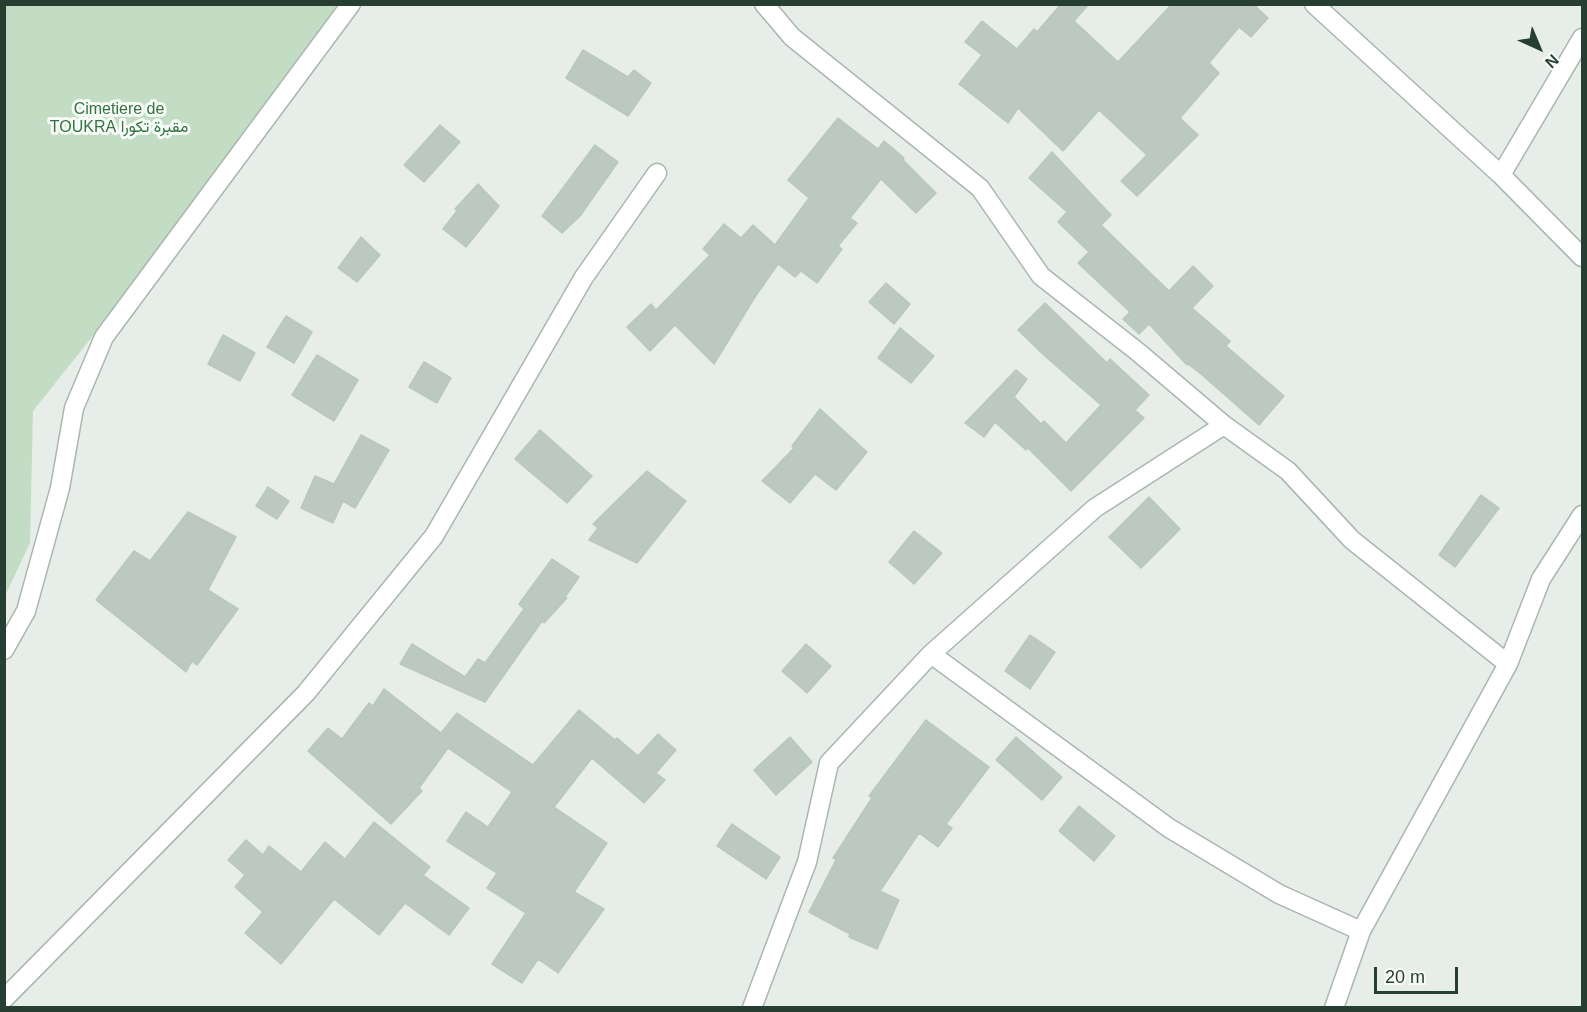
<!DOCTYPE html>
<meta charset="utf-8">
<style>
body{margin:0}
#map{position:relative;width:1587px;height:1012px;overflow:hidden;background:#e7eee9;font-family:Arial,sans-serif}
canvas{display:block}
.frame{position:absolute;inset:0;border:6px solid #273f33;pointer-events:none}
.north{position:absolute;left:1509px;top:18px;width:60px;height:60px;-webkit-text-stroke:4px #f7fbf8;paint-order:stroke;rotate:136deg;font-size:16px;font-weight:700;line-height:24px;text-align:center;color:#273f33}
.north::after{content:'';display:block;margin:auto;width:21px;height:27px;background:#273f33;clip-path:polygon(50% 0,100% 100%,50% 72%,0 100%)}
.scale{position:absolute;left:1374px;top:967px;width:84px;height:27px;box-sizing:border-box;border:3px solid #273f33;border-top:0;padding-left:8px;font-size:18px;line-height:21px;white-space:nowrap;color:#273f33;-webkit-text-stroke:4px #f7fbf8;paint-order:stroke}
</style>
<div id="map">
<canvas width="1587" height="1012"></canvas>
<div class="frame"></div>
<div class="north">N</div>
<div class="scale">20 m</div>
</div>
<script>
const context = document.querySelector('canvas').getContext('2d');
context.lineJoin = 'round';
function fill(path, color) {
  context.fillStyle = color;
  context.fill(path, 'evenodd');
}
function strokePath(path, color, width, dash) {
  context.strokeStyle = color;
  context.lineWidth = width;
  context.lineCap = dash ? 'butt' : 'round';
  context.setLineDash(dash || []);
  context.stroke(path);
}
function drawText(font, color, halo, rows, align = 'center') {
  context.font = font + ' Arial,Vazirmatn,sans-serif';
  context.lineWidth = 6;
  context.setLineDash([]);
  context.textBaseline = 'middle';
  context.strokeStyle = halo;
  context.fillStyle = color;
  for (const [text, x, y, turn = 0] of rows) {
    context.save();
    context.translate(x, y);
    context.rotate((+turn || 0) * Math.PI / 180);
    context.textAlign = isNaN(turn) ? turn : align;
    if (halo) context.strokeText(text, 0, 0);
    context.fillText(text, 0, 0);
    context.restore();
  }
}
const green = new Path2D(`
 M5,5H357L33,411L30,543L5,596Z`);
const building = new Path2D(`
 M1061,4H1089L1074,21L1118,62L1172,4H1258L1256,7L1268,18L1251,37L1239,27L1209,63L1219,73L1180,118L1198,135L1137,196L1121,181L1147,155L1099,110L1063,151L1018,108L1008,123L959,84L982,55L965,42L982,21L1017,49L1034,29L1037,32Z
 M583,50L628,77L634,70L651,83L628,116L566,78Z
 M838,118L878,149L884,141L904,158L903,160L936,193L916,213L881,179L850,218L857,223L838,246L842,249L817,283L801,271L795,277L778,264L755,297L714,364L675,325L650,351L627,327L651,304L656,310L710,255L703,249L724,224L741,238L753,225L775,245L809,198L788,180Z
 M440,125L460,142L424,182L404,165Z
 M595,145L618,162L580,216L562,233L542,216Z
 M1052,152L1111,215L1101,225L1169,291L1193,266L1213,286L1192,308L1230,341L1226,346L1284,396L1259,425L1201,374L1188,364L1187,365L1149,324L1139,334L1123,319L1130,312L1078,263L1089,252L1058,222L1067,212L1029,178Z
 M478,184L499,206L466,247L443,229L457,211L455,209Z
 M361,237L380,255L357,282L338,268Z
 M886,283L910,304L894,324L869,302Z
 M1045,303L1107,363L1110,359L1149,395L1135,410L1144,418L1071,491L1028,448L1026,450L995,422L984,437L965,423L1016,370L1027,379L1014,397L1041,424L1044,421L1066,443L1101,405L1046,357L1018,330Z
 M286,316L312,332L294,363L267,347Z
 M900,328L934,356L911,383L878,358Z
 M223,335L255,353L240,381L208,364Z
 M317,355L358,380L334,421L292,395Z
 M424,362L451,378L437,403L409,387Z
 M820,409L867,452L836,490L815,474L790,503L762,481L794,448L792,446Z
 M540,430L592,476L567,503L515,459Z
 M361,435L389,450L355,508L343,501L333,523L301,508L315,476L334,484Z
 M647,471L686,501L637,563L589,540L598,528L593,524Z
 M268,487L289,501L277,519L256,506Z
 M1481,495L1499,508L1455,567L1439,555Z
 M1149,497L1180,529L1141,568L1109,537Z
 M188,512L236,537L208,590L238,609L197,665L192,661L186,672L96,600L134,551L150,561Z
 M914,531L942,553L914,584L889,562Z
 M552,559L579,577L565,597L567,598L544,623L542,621L485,702L400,664L412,644L465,677L478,659L485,663L524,609L519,604Z
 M1030,635L1055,652L1030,689L1005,671Z
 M806,644L831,666L807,693L782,671Z
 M384,689L441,733L457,713L533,765L579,710L615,740L617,738L638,756L658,734L676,750L656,773L665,780L644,803L592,758L554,807L607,843L574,892L604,909L558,973L538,959L522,983L492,964L526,913L487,888L497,873L447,841L466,812L488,827L512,792L448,748L419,788L422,791L391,824L308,751L328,728L342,739L369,703L373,706Z
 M926,720L989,767L946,824L952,828L938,847L919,833L880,891L899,900L877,949L849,937L850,934L809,912L836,860L833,858L872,798L869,796Z
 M790,737L812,762L776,795L754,770Z
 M1016,737L1062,777L1042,800L996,760Z
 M1079,806L1115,836L1094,861L1059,831Z
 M374,822L430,867L423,875L469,908L449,935L405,903L379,935L334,899L281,964L245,933L263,912L235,887L245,875L228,860L246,840L263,855L269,846L301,872L325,842L345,859Z
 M732,824L780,857L766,879L717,846Z`);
const street = new Path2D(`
 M764,4L792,37L980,188L1041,276L1138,352L1224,425L1288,471L1352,540L1508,664
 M1314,4L1501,175L1582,257
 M1501,175L1582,38
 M4,650L26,611L60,488L74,408L104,337L351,4
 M931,654L1169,828L1279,894L1361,931
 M4,999L306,693L434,536L584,277L657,173
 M752,1008L807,862L829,763L931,654L1095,508L1224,425
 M1334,1008L1361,931L1508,664L1541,579L1582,515`);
const parkNames = [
 ["Cimetiere de",119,110],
 ["TOUKRA مقبرة تكورا",119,128]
];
fill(green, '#c2ddc4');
fill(building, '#bcc9c2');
strokePath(building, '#bac7bf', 1.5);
strokePath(street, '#aab6af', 21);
strokePath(street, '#fff', 18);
drawText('16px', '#34723f', '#f7fbf8', parkNames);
</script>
